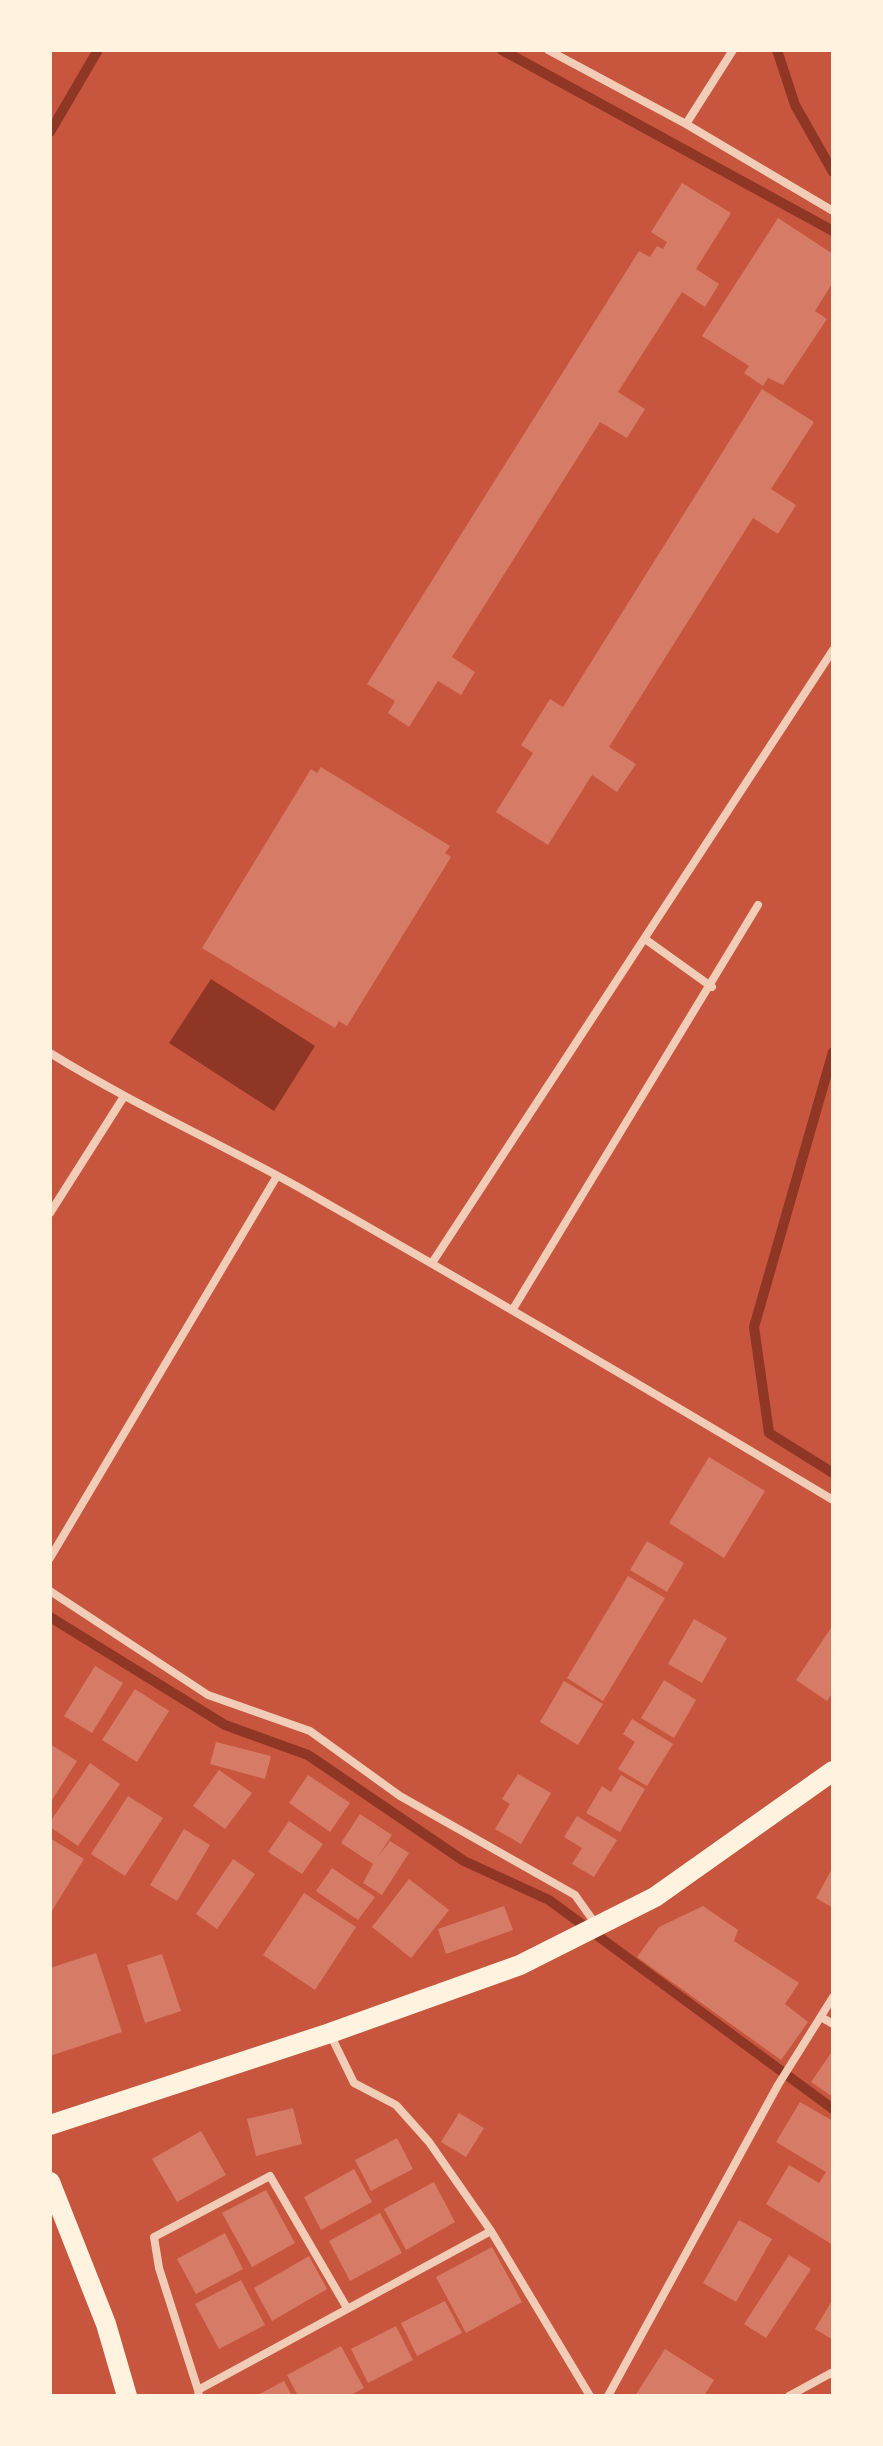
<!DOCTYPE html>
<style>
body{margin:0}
#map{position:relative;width:883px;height:2446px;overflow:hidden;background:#c8553d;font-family:Raleway,sans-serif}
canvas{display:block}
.frame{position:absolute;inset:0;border:52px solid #fff3e0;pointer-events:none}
</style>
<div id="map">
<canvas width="883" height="2446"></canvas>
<div class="frame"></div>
</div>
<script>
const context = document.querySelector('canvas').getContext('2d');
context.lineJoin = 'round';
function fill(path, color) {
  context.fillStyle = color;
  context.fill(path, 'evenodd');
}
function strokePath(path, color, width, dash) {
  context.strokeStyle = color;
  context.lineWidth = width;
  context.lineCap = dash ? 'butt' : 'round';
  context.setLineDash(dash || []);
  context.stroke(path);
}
const water = new Path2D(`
 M211,979L315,1046L274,1111L169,1043Z`);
const stream = new Path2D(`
 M502,50L833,231
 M777,50L795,105L833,172
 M50,132L98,50
 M833,1052L754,1327L769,1433L833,1473
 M50,1617L225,1725L308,1755L464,1861L549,1900L833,2109`);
const building = new Path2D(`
 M682,183L731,213L696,269L719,284L705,307L682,292L618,392L645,409L627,438L600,422L452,657L475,672L461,695L438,681L409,727L388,713L395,701L367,684L639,251L650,257L657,246L663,249L667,242L651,232Z
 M778,218L833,254V282L815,311L827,319L783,385L768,378L763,386L744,373L749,366L702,336Z
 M762,389L814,422L771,489L796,505L778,534L753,518L609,747L636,764L617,792L592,775L548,845L496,812L533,753L521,745L550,699L563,707Z
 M321,767L450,846L445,853L451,857L347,1026L339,1021L335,1028L202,948L311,769L317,773Z
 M709,1457L765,1491L724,1558L669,1523Z
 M647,1541L684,1563L667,1592L630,1570Z
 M628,1576L665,1598L603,1701L567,1678Z
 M694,1619L727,1638L702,1683L668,1664Z
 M833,1625V1692L827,1701L796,1680Z
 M95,1666L123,1683L92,1733L64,1716Z
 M664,1680L696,1700L674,1738L641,1718Z
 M564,1681L603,1704L578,1745L540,1722Z
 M135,1689L169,1711L137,1762L102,1740Z
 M632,1719L673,1744L647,1786L618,1769L635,1742L623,1734Z
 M216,1742L271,1756L265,1779L210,1764Z
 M50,1744L77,1761L50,1803Z
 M90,1763L120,1784L78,1846L50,1827V1822Z
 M219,1770L252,1793L225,1829L193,1806Z
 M518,1774L551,1793L521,1844L495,1829L510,1804L502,1799Z
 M308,1775L350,1803L330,1832L289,1803Z
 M621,1775L645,1789L620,1832L586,1813L602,1786L611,1792Z
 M128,1796L163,1818L125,1876L91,1854Z
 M360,1814L392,1835L377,1858L390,1841L409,1853L382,1895L363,1883L373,1864L341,1843Z
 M577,1816L617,1840L594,1877L572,1864L582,1848L564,1837Z
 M289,1821L323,1844L302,1874L268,1852Z
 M184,1829L210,1845L177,1901L150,1885Z
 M50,1838L84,1859L50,1914Z
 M233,1859L255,1874L217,1929L196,1914Z
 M833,1867V1908L816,1898Z
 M332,1868L375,1897L358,1920L316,1891Z
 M409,1879L449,1910L411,1958L372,1927Z
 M304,1893L356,1927L315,1990L263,1955Z
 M504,1906L513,1930L446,1954L438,1929Z
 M703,1906L738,1930L734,1941L799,1983L785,2004L808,2022L781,2060L637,1957L659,1927Z
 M96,1953L122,2032L50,2056V1968Z
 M162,1954L181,2011L145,2023L127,1965Z
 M833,2050V2097L811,2082Z
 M800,2102L833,2121V2245L766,2204L789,2165L819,2183L826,2172L776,2142Z
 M293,2108L302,2144L256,2156L247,2119Z
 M459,2113L484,2128L466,2157L441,2142Z
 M201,2131L226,2175L177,2202L152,2159Z
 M397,2138L413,2169L371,2191L355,2160Z
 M354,2169L372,2202L321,2230L304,2197Z
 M434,2182L455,2222L406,2250L384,2209Z
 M266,2190L295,2243L252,2267L222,2213Z
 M380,2213L402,2253L350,2281L329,2241Z
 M739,2220L772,2239L736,2302L703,2283Z
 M225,2233L243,2269L196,2294L177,2259Z
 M492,2247L522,2302L466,2333L436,2277Z
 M789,2255L811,2269L766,2338L744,2324Z
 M309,2256L327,2289L272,2321L254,2288Z
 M241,2280L265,2325L219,2349L195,2304Z
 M833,2299V2340L815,2329Z
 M445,2301L462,2333L417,2356L401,2323Z
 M396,2326L413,2360L368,2383L351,2349Z
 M341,2346L364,2388L349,2396H298L287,2375Z
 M665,2349L714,2380L704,2396H635Z
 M284,2381L292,2396H256Z`);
const minor = new Path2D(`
 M548,50L686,124L833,211
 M686,124L733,50
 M645,939L712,987
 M50,1053C131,1103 217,1142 300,1188C479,1290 656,1394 833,1500
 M50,1213L123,1098
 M432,1263L833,650
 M513,1309L758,905
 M50,1558L277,1176
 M50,1591L208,1695L310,1731L400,1796L575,1895L597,1926
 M821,2017L833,2024
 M330,2034L354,2083L396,2105L429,2142L491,2231L590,2396
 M198,2390L159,2268L154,2237L270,2176L347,2308
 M199,2396L198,2390L491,2231
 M608,2396L778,2085L833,1997
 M789,2396L833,2372`);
const primary = new Path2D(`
 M50,2125L330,2033L520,1965L655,1897L833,1771
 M50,2182L106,2324L127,2396`);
fill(water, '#8f3625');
strokePath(stream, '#8f3625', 10);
fill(building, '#d67c66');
strokePath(minor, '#f1ccb7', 8);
strokePath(primary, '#fff3e0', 20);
</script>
